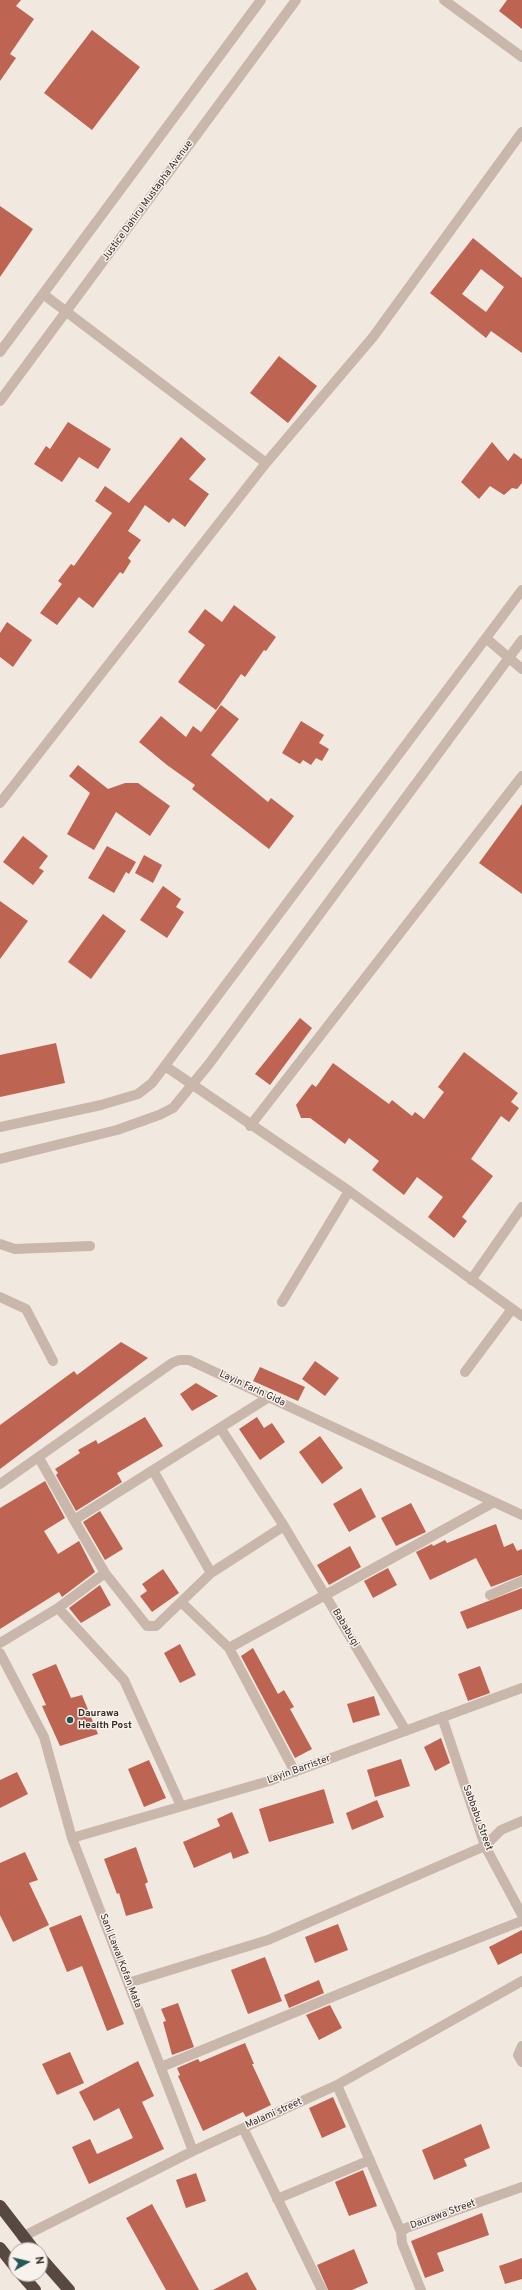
<!DOCTYPE html>
<style>
body{margin:0}
#map{position:relative;width:522px;height:2290px;overflow:hidden;background:#f1e8e0;font-family:Overpass,sans-serif}
canvas{display:block}
.north{position:absolute;left:8px;top:2242px;width:40px;height:40px;box-sizing:border-box;background:#f9f2ec;border:1px solid #aba49f;border-radius:50%;rotate:82deg;font-size:11px;font-weight:700;line-height:16px;text-align:center;color:#372e2b}
.north::after{content:'';display:block;margin:auto;width:14px;height:18px;background:#235656;clip-path:polygon(50% 0,100% 100%,50% 72%,0 100%)}
</style>
<div id="map">
<canvas width="522" height="2290"></canvas>
<div class="north">N</div>
</div>
<script>
const context = document.querySelector('canvas').getContext('2d');
context.lineJoin = 'round';
function fill(path, color) {
  context.fillStyle = color;
  context.fill(path, 'evenodd');
}
function strokePath(path, color, width, dash) {
  context.strokeStyle = color;
  context.lineWidth = width;
  context.lineCap = dash ? 'butt' : 'round';
  context.setLineDash(dash || []);
  context.stroke(path);
}
function drawText(font, color, halo, rows, align = 'center') {
  context.font = font + ' Overpass,sans-serif';
  context.lineWidth = 3;
  context.setLineDash([]);
  context.textBaseline = 'middle';
  context.strokeStyle = halo;
  context.fillStyle = color;
  for (const [text, x, y, turn = 0] of rows) {
    context.save();
    context.translate(x, y);
    context.rotate((+turn || 0) * Math.PI / 180);
    context.textAlign = isNaN(turn) ? turn : align;
    if (halo) context.strokeText(text, 0, 0);
    context.fillText(text, 0, 0);
    context.restore();
  }
}
const building = new Path2D(`
 M0,0H21L16,6L34,19L10,54L16,58L0,81Z
 M507,0H522V29L499,11Z
 M92,30L140,67L92,130L44,93Z
 M0,206L33,229L0,277Z
 M473,238L522,278V353L491,331L486,338L430,293ZM481,269L504,287L486,312L462,294Z
 M279,356L317,386L288,423L250,393Z
 M68,422L111,449L98,469L79,457L62,482L34,464L46,446L50,449Z
 M181,437L206,459L189,479L209,494L185,527L173,518L169,523L145,505L128,531L141,540L128,558L131,561L123,574L120,572L93,608L79,597L57,625L40,613L62,584L58,581L71,564L74,566L112,513L95,501L105,486L129,503Z
 M492,442L508,461L514,453L522,459V483L517,489L512,488L504,495L490,486L479,499L461,482Z
 M234,605L276,637L266,651L264,650L245,677L241,674L216,710L178,682L205,645L188,632L205,609L222,622Z
 M7,622L32,640L13,667L0,657V633Z
 M221,705L239,719L211,755L268,802L271,798L294,816L269,849L192,789L195,785L167,765L139,742L161,716L186,737L193,726L201,732Z
 M301,721L324,735L319,743L329,749L322,761L316,758L311,765L303,760L300,764L282,753Z
 M78,765L108,789L125,783H138L170,806L150,836L116,812L94,850L67,834L90,793L69,776Z
 M522,804V894L479,863Z
 M23,836L48,856L39,868L44,871L33,885L3,862Z
 M107,846L136,862L129,874L126,872L114,893L88,878Z
 M144,855L162,865L153,883L135,873Z
 M163,886L181,899L176,907L184,912L167,938L140,920Z
 M0,901L28,921L0,959Z
 M103,914L126,931L91,979L68,962Z
 M300,1018L312,1028L270,1085L255,1074Z
 M56,1043L65,1083L0,1097V1055Z
 M464,1052L518,1093L511,1102L519,1108L509,1122L501,1116L471,1159L493,1176L462,1217L467,1221L454,1238L428,1217L443,1197L417,1177L404,1195L372,1170L379,1161L349,1138L345,1144L310,1118H301L296,1105L312,1084L316,1087L333,1063L389,1104L392,1100L412,1116L415,1112L424,1119L444,1092L438,1087Z
 M121,1342L148,1358L0,1469V1425L74,1371L77,1375Z
 M315,1361L339,1378L325,1396L302,1379Z
 M260,1367L305,1387L298,1401L253,1381Z
 M196,1383L218,1396L192,1411L180,1394Z
 M145,1417L163,1446L117,1473L122,1482L76,1511L56,1475L58,1473L55,1469L80,1453L78,1450L96,1440L98,1444Z
 M257,1417L264,1428L272,1423L285,1442L260,1460L239,1429Z
 M320,1436L343,1468L322,1484L299,1452Z
 M45,1481L65,1518L44,1531L58,1554L79,1541L95,1572L62,1597L59,1592L0,1629V1508Z
 M361,1488L376,1517L349,1532L333,1504Z
 M411,1503L426,1532L396,1546L381,1518Z
 M100,1511L123,1549L105,1560L83,1522Z
 M496,1524L504,1547L513,1543L517,1551L522,1549V1575L491,1587L476,1558L430,1580L416,1552L432,1544L433,1546L445,1540L447,1543Z
 M350,1546L361,1567L329,1585L317,1565Z
 M388,1568L397,1585L373,1598L364,1581Z
 M163,1569L179,1593L152,1612L140,1596L147,1591L142,1584Z
 M100,1585L111,1605L81,1623L69,1608Z
 M522,1588V1609L467,1629L460,1612Z
 M180,1644L196,1675L180,1683L164,1653Z
 M253,1648L278,1694L284,1690L294,1707L290,1709L312,1749L295,1758L241,1656Z
 M56,1664L71,1698L82,1695L98,1734L60,1746L42,1706L46,1705L32,1674Z
 M480,1666L490,1693L468,1701L458,1674Z
 M374,1696L380,1715L353,1723L347,1704Z
 M441,1738L450,1763L435,1771L424,1747Z
 M401,1759L410,1786L375,1797L367,1770Z
 M149,1760L166,1798L144,1807L128,1769Z
 M17,1772L28,1794L0,1808V1780Z
 M324,1789L334,1823L269,1842L259,1809Z
 M377,1800L384,1817L352,1830L346,1813Z
 M232,1812L249,1853L233,1859L231,1852L194,1868L183,1842L220,1826L217,1819Z
 M136,1847L148,1882L145,1884L153,1908L126,1916L119,1893L117,1894L104,1859Z
 M25,1852L38,1880L29,1883L49,1925L13,1942L0,1915V1863Z
 M81,1915L124,2024L107,2031L82,1966L67,1972L49,1928Z
 M338,1924L348,1950L315,1963L305,1937Z
 M522,1930V1953L498,1965L489,1947Z
 M265,1957L282,2001L248,2014L231,1970Z
 M319,1980L324,1993L289,2008L284,1995Z
 M178,2003L194,2047L172,2055L163,2022L166,2021L161,2009Z
 M330,2005L342,2028L319,2040L306,2015Z
 M245,2043L254,2064H252L271,2105L246,2117L243,2112L203,2131L178,2076L180,2075L177,2068L198,2059L200,2062Z
 M70,2052L84,2083L57,2095L42,2064Z
 M138,2061L154,2096L142,2102L164,2149L89,2184L72,2147L90,2139L97,2154L133,2138L119,2108L94,2121L79,2092Z
 M333,2097L346,2127L322,2138L309,2108Z
 M481,2124L490,2148L464,2159L467,2166L434,2180L422,2150Z
 M363,2170L377,2206L349,2216L335,2182Z
 M196,2173L206,2201L186,2208L176,2180Z
 M152,2204L199,2290H166L126,2218Z
 M482,2213L489,2235L437,2253L444,2271L425,2278L411,2241Z
 M354,2249L368,2283L352,2290H328L317,2265Z
 M522,2258V2279L505,2284L499,2266Z
 M247,2272L257,2290H213Z`);
const minor = new Path2D(`
 M444,0L522,57
 M0,352L261,0
 M0,401L296,0
 M266,463L373,337L522,132
 M487,639L522,669
 M0,803L266,463L43,294
 M165,1066L349,1191L522,1316
 M250,1126L522,776
 M0,1127L101,1105L138,1094L152,1083L522,590
 M0,1159L117,1130L159,1115L173,1108L209,1064L522,640
 M0,1244L15,1249L90,1246
 M471,1280L522,1207
 M0,1297L26,1309L53,1361
 M282,1302L349,1191
 M465,1372L512,1309
 M269,1397L74,1520L105,1573L147,1626H156L211,1573L284,1526
 M221,1429L284,1526L406,1731
 M39,1458L74,1520
 M154,1472L211,1573
 M0,1484L172,1363L179,1360H189L522,1515
 M490,1595L522,1581
 M181,1602L229,1648L295,1772
 M58,1608L124,1680L181,1806
 M0,1643L58,1608L105,1573
 M229,1648L494,1502
 M0,1653L44,1737L72,1838L193,2151
 M442,1717L485,1846L522,1915
 M72,1838L269,1781L522,1688
 M128,1983L268,1940L485,1846L501,1830L522,1821
 M522,2046L518,2055L522,2062
 M161,2067L420,1961L522,1921
 M337,2085L401,2232
 M243,2128L322,2290
 M277,2199L370,2160
 M22,2237L193,2151L337,2085L522,1981
 M421,2290L402,2243L401,2232L406,2228L522,2187`);
const highway = new Path2D(`
 M0,2206L34,2250
 M0,2248L16,2268
 M40,2257L69,2290
 M21,2274L35,2290`);
const markers = [
 [70,1720,4,"#235656"]
];
const streetNames = [
 ["Justice Dahiru Mustapha Avenue",148,201,-54],
 ["Layin Farin Gida",252,1389,25],
 ["Bababugi",345,1628,59],
 ["Layin Barrister",299,1770,-20],
 ["Sabbabu Street",477,1818,70],
 ["Sani Lawal Kofan Mata",120,1961,69],
 ["Malami street",274,2114,-24],
 ["Daurawa Street",443,2215,-20]
];
const poiNames = [
 ["Daurawa",78,1714],
 ["Health Post",78,1726]
];
fill(building, '#bd6552');
strokePath(minor, '#c9b7ac', 10);
strokePath(highway, '#584842', 12);
for (const [x, y, r, color] of markers) {
  const dot = new Path2D();
  dot.arc(x, y, r, 0, 2 * Math.PI);
  context.fillStyle = color;
  context.fill(dot);
  strokePath(dot, '#f9f2ec', 1.5);
}
drawText('10px', '#372e2b', '#f9f2ec', streetNames);
drawText('bold 10px', '#372e2b', '#f9f2ec', poiNames, 'left');
</script>
